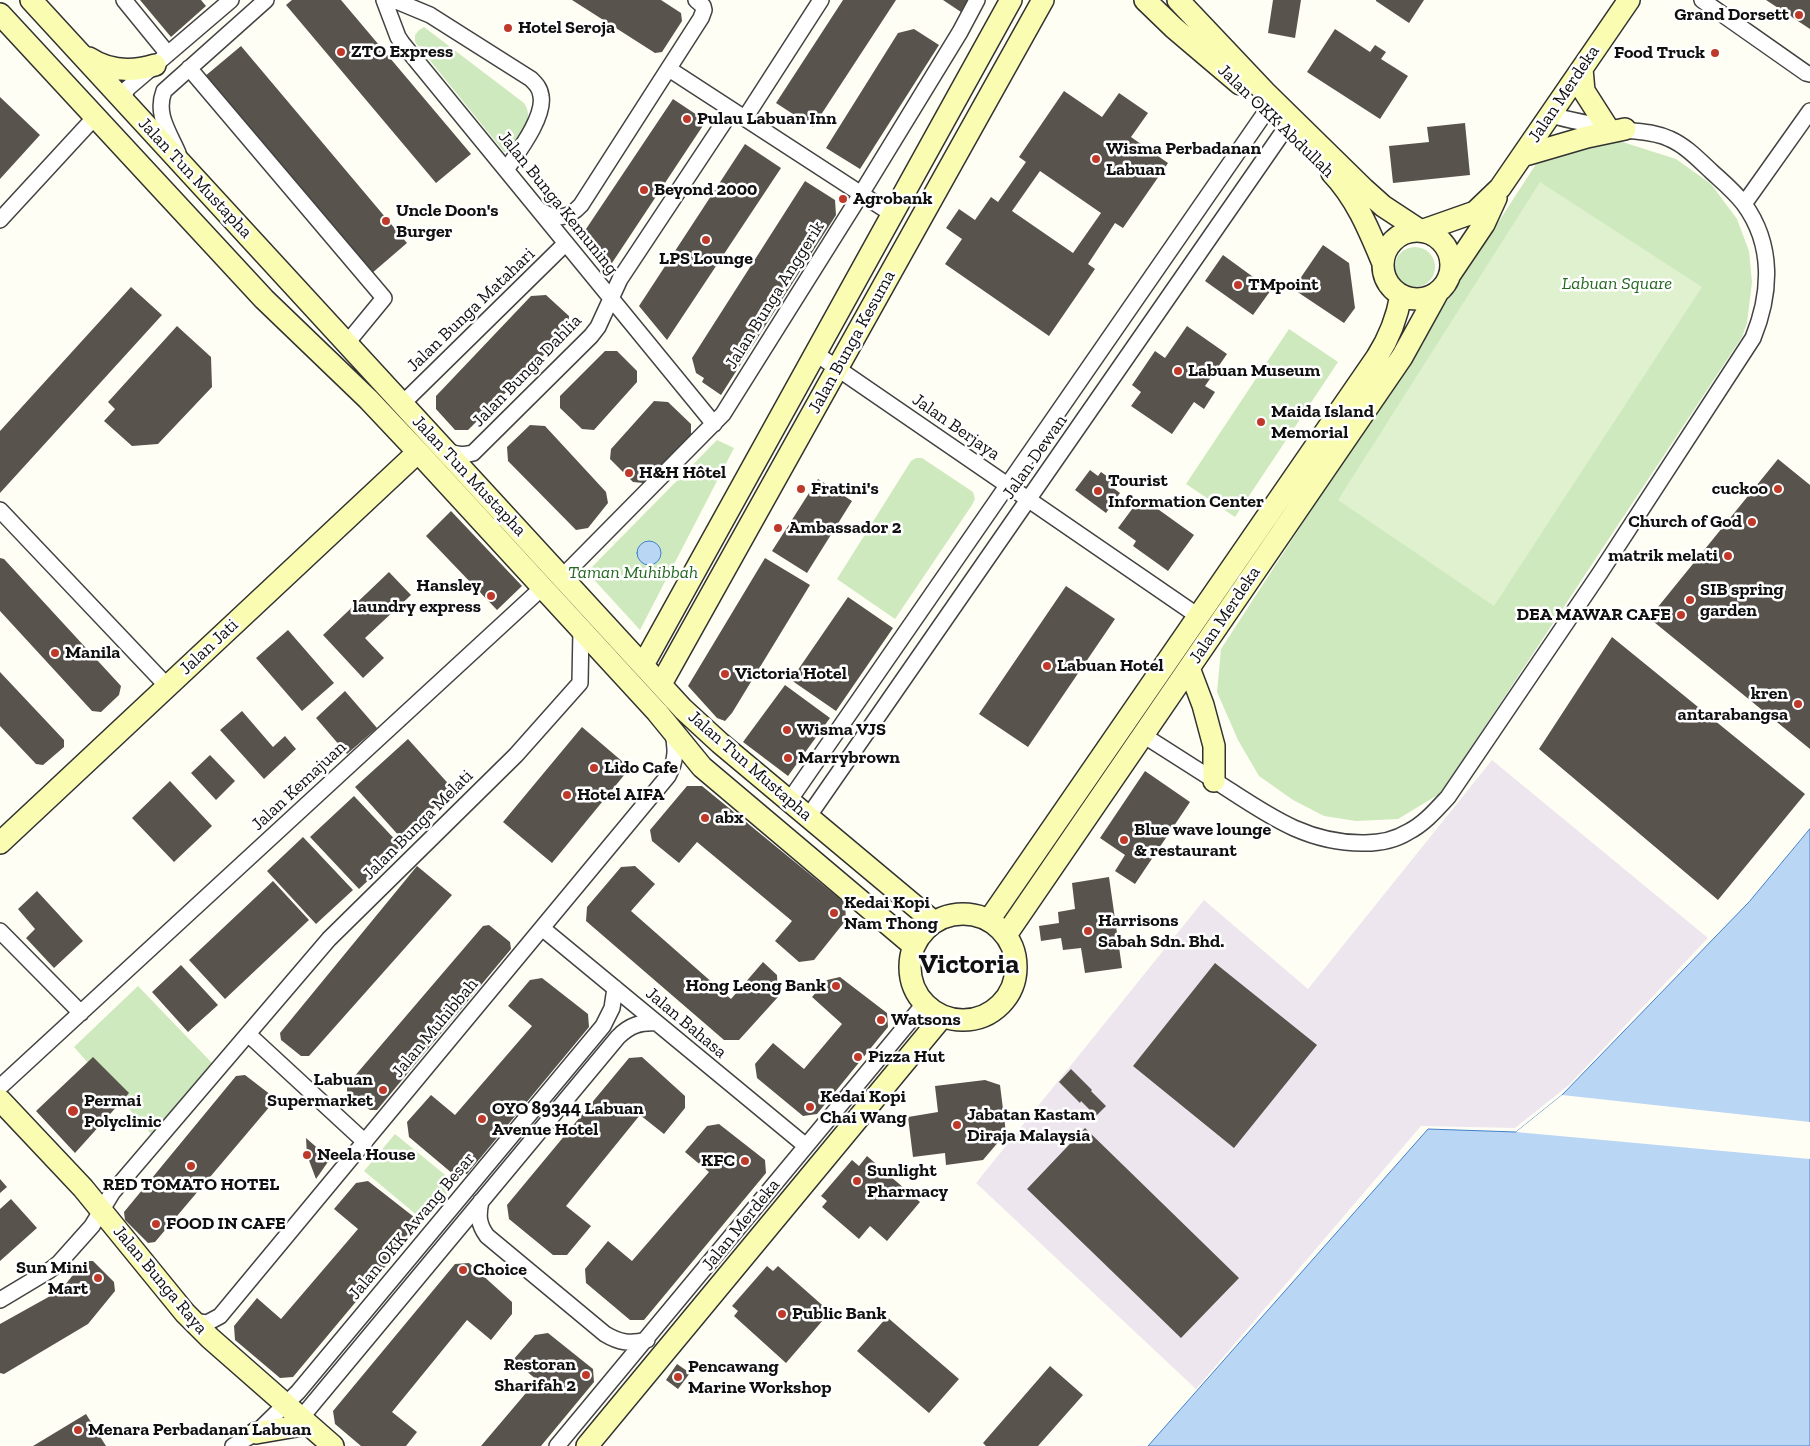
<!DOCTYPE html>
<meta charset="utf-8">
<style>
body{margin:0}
canvas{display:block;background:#fffef4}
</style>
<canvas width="1810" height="1446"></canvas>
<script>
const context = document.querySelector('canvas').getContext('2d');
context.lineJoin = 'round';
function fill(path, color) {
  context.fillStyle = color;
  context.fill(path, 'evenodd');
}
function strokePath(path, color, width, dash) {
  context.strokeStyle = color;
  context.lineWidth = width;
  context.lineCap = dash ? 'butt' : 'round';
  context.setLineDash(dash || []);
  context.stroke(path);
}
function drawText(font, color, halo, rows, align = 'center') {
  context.font = font + ' "Zilla Slab",serif';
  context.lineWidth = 5;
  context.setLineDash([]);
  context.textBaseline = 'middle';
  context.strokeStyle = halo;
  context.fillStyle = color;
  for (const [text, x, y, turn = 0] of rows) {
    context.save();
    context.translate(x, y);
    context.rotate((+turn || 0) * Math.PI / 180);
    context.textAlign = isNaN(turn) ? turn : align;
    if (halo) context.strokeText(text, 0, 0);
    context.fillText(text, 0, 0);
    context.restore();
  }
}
const industrial = new Path2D(`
 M1492,760L1708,938L1569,1085L1515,1128L1421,1126L1196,1389L976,1183L1204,900L1308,989Z`);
const green = new Path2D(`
 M424,27L524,103C535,119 521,134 512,149L509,152H504L500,147L415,42V35L419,30Z
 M1588,131L1676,159L1711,184L1737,219L1749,251L1752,282L1747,323L1742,337L1441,793L1398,819L1356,821L1324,816L1293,800L1259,776L1238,740L1217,692L1221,649L1538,161Z
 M1395 267a20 20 0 1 1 40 0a20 20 0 1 1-40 0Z
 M1289,329L1338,362L1235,517L1186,484Z
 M717,440L734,448L640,630L587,572Z
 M916,458H922L973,492L975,499L972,505L895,619L837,579L911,461Z
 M138,986L213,1064L153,1136L74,1047Z
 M395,1134L455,1183L424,1221L364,1171Z`);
const pitch = new Path2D(`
 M1540,182L1702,287L1494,606L1338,500Z`);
const water = new Path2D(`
 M637 553a12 12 0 1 1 24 0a12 12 0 1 1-24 0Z
 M1810,829V1446H1148L1428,1129L1516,1132L1562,1095L1749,902Z`);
const pier = new Path2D(`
 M1562,1095L1810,1122V1159L1516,1132Z`);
const building = new Path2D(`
 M140,0H201L206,6L171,37Z
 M292,0H341L471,154L436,183L286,5Z
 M572,0H661L681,13L682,21L662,52L655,53Z
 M843,0H896L813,127L776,103Z
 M943,0H969L961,12Z
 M1273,0H1301L1295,38L1268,33Z
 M1376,0H1424L1409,23L1376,1Z
 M1766,0H1810V29Z
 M914,29L939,45L860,169L826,148L898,33Z
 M1335,29L1370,52L1375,45L1386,52L1381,59L1408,76L1380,119L1307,72Z
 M241,46L407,243L371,274L204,77Z
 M1064,91L1102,117L1119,93L1148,113L1131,137L1168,163L1123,228L1115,223L1088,264L1095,269L1049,336L945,264L962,239L946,228L959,209L975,220L991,197L998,202L1026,162L1019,157ZM1040,171L1101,213L1073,253L1012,211Z
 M0,97L40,135L0,179Z
 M673,99L706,121L612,263L602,256L604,254L580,238Z
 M1465,123L1470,175L1393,183L1389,146L1429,142L1427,127Z
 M745,144L781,168L667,340L639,306Z
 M805,181L835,200L836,215L721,395L702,382L704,378L696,373L692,358Z
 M1323,245L1349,263L1355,308L1344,323L1293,289Z
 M1223,255L1271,290L1253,315L1205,281Z
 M131,287L162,315L0,493V431Z
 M546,295L569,316L568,331L468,430H455L436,409V396L531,296Z
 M177,326L211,357L212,387L158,444L132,446L104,421L115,409L108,402Z
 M1187,326L1227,354L1205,386L1215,392L1204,409L1194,402L1172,434L1131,406L1141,392L1132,385L1155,351L1165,358Z
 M605,351H617L637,371V382L594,430L582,429L560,408V396Z
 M654,401L668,402L691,424V436L643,483L633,482L610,459L611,449Z
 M530,425L545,426L606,492L608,503L588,528L576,530L508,461L507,447Z
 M1778,459L1810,485V749L1649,618Z
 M1090,470L1098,476L1101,472L1115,482L1112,487L1120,493L1106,513L1075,490Z
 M818,479L852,501L807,573L772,551Z
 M1141,497L1194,535L1168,571L1133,546L1136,541L1118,528Z
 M451,511L522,586L497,610L426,536Z
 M0,558L4,559L121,686L119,695L101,712L92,711L0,611Z
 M765,558L810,585L732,713L725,721L717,718L688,686Z
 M389,572L411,595L365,638L384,658L363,678L323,635Z
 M1066,586L1115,619L1028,747L979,714Z
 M848,597L893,628L836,711L791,680Z
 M288,630L334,683L302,711L256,658Z
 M1612,637L1805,794L1718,900L1539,749Z
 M0,672L64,740V747L43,765L36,764L0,726Z
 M785,685L830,718L788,776L743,742Z
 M345,691L377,728L347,754L316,718Z
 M242,711L273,747L285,736L296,749L264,779L220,730Z
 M582,727L630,768L552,863L503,822Z
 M408,739L454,790L401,838L355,787Z
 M210,755L235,781L216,800L191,773Z
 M1145,771L1190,802L1135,884L1115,871L1125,855L1100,838Z
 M170,781L212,826L174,862L132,818Z
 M687,786H702L845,903L846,920L814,960L799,962L775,941L792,921L697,842L679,863L652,841L650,830Z
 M354,796L403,848L359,889L310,837Z
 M303,837L353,890L316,924L267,871Z
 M417,866L452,895L309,1056H301L281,1040L280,1033Z
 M635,866L655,884L631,911L731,999L763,962L777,975L778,997L739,1040H724L586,921L587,907L621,867Z
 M1109,877L1122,968L1085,973L1081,948L1063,950L1061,938L1041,941L1039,926L1059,923L1058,912L1075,909L1072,883Z
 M273,881L309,920L225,999L189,960Z
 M37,891L83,941L54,968L26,938L35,929L18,909Z
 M489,925L510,942L511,949L377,1110H370L347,1092V1085L483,926Z
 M1215,963L1317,1045L1234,1148L1133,1066Z
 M181,965L218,1005L188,1032L152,992Z
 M840,977L887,1013L888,1027L817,1114L803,1116L757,1078L755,1064L773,1043L804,1069L842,1024L812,997L827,980Z
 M542,978L588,1014L589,1027L467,1174H453L409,1137L407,1122L431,1095L455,1115L532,1026L508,1006L530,980Z
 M93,1057L129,1093L75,1153L36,1111Z
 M642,1057L685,1096V1108L664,1134L640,1115L566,1206L591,1226L567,1255H553L509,1219L507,1205L629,1058Z
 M1071,1069L1092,1090L1091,1091L1106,1106L1096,1116L1081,1101L1080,1103L1059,1082Z
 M245,1075L271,1095V1105L155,1242L148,1243L125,1220L124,1212L236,1076Z
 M985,1080L1000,1085L1006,1133L983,1160L946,1165L945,1153L913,1157L908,1117L938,1112L935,1086Z
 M719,1124L765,1160L766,1173L644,1320H630L586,1283L585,1269L608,1241L632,1261L709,1172L685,1152L707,1126Z
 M1085,1128L1239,1278L1181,1338L1027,1189Z
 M306,1138L330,1159L316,1179L307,1155Z
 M867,1156L920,1202L887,1241L870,1226L859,1239L822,1207L827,1201L821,1196L852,1160L859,1166Z
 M0,1179L7,1187L0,1193Z
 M368,1181L414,1217L415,1231L293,1377L280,1378L235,1340L234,1326L257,1298L281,1319L358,1229L334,1209L356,1183Z
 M11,1199L37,1228L0,1261V1209Z
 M84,1261H93L114,1282L115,1291L88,1324L4,1374L0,1373V1324L61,1290Z
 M469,1263L512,1302V1314L491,1340L467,1320L392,1412L417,1432L406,1446H361L335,1424L333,1411L455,1264Z
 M767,1266L773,1271L778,1266L830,1312L786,1363L734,1316L738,1311L732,1306Z
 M887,1317L959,1379L929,1413L857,1351Z
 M548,1333L593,1369L594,1382L541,1446H481L537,1380L513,1360L535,1335Z
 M677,1364L690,1373L678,1389L666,1380Z
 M1050,1366L1083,1395L1038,1446H986L983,1443Z
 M86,1414L106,1446H33Z`);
const street = new Path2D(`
 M124,0L168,54
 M384,0L398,37L402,43L714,424
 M394,0L430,15L531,79C536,84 540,88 541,96C545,117 518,152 506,170
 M1702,0L1806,73L1810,74
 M189,68L384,298L347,343
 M669,69L892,214
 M122,98L128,88L231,0
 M745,118L821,0
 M178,153C169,132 155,114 164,91L266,0
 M1744,204L1810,111
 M541,211C557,220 568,219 581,205L701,18L704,10L703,6L696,0
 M0,220L95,117
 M815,353L1198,616
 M403,403L566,243
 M445,450C455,454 462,456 473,453L591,336L598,327L620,279L732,110
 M0,510L167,686
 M562,577L723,414L861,194L960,32L977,0
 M1143,735C1170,752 1196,769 1223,786C1269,816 1308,844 1365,843C1379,843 1395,840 1408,832C1424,824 1436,810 1448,797L1600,573L1753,338C1771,294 1774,245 1744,204C1735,192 1723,182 1712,172C1699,160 1686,146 1670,139C1656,132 1640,132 1625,130C1600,126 1575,122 1551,115
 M789,801L1267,110
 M808,817L1292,119
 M542,928L806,1146
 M0,931L81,1013
 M248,1034L365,1142
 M0,1087L543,587
 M481,1201C478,1215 478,1224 487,1236L605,1334C620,1343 630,1344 647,1340
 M0,1300L50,1270L59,1263L92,1226L112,1193L329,939L516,755L580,683L581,629
 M192,1321L207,1323L220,1316L668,776C676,761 677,748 672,731
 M301,1418L618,1037C630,1025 640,1022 657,1023
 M233,1446L256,1433L298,1392L603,1026L612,1008L615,988
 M557,1446L924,1004`);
const secondary = new Path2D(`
 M31,0L683,709L720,743L934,922
 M1145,0L1174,28L1240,84
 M1178,0L1265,92L1364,189L1383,206L1421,231L1475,212L1500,188L1629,0
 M0,14L264,299L368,399L418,452L657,712L702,767L914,946
 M89,58C110,72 132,72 155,65
 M1582,69L1584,91L1607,127
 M1522,156L1587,137L1625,129
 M1332,173C1356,198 1369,230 1382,261
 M1383 265a34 34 0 1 1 68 0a34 34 0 1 1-68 0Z
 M1449,276L1484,224L1496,198
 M643,665L1011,0
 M1189,668L1203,705L1214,746V781
 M661,684L1043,0
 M0,843L418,452
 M910 967a53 53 0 1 1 106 0a53 53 0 1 1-106 0Z
 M989,920L1377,357C1389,338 1397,318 1401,295
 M1006,935L1402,357L1438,292
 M0,1100L83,1188L185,1313L210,1338L333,1446
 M256,1433L308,1424
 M587,1446L942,1017`);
const markers = [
 [1799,15,5,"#bf392a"],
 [508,28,5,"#bf392a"],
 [341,52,5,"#bf392a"],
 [1715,53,5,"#bf392a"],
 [687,119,5,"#bf392a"],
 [1096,159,5,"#bf392a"],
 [644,190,5,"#bf392a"],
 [843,199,5,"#bf392a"],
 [386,221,5,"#bf392a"],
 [706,240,5,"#bf392a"],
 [1238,285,5,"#bf392a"],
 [1178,371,5,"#bf392a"],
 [1261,422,5,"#bf392a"],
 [629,473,5,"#bf392a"],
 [801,489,5,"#bf392a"],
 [1778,489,5,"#bf392a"],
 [1098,491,5,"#bf392a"],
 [1752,522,5,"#bf392a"],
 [778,528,5,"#bf392a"],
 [1728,556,5,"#bf392a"],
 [491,596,5,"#bf392a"],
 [1690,600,5,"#bf392a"],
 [1681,615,5,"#bf392a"],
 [55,653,5,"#bf392a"],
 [1047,666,5,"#bf392a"],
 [725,674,5,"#bf392a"],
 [1798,704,5,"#bf392a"],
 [787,730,5,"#bf392a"],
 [788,758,5,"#bf392a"],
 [594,768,5,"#bf392a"],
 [567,795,5,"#bf392a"],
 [705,818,5,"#bf392a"],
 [1124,840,5,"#bf392a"],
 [834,913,5,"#bf392a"],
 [1088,931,5,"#bf392a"],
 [836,986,5,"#bf392a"],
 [881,1020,5,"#bf392a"],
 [858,1057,5,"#bf392a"],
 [383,1090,5,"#bf392a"],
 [810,1107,5,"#bf392a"],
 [73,1111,6,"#bf392a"],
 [482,1119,5,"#bf392a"],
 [957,1125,5,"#bf392a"],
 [307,1155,5,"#bf392a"],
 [745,1161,5,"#bf392a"],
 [191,1166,5,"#bf392a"],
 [857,1181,5,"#bf392a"],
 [156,1224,5,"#bf392a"],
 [463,1270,5,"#bf392a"],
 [98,1278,5,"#bf392a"],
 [782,1314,5,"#bf392a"],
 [586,1375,5,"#bf392a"],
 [678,1377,5,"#bf392a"],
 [78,1430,5,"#bf392a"]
];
const poiNames = [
 ["Grand Dorsett",1789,15,"right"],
 ["Hotel Seroja",518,28],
 ["ZTO Express",351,52],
 ["Food Truck",1705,53,"right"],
 ["Pulau Labuan Inn",697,119],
 ["Wisma Perbadanan",1106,149],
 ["Labuan",1106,170],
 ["Beyond 2000",654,190],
 ["Agrobank",853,199],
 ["Uncle Doon's",396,211],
 ["Burger",396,232],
 ["LPS Lounge",706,259,"center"],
 ["TMpoint",1248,285],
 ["Labuan Museum",1188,371],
 ["Maida Island",1271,412],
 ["Memorial",1271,433],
 ["H&H Hôtel",639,473],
 ["Tourist",1108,481],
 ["Information Center",1108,502],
 ["Fratini's",811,489],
 ["cuckoo",1768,489,"right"],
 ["Church of God",1742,522,"right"],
 ["Ambassador 2",788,528],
 ["matrik melati",1718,556,"right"],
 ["Hansley",481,586,"right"],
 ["laundry express",481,607,"right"],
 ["SIB spring",1700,590],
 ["garden",1700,611],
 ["DEA MAWAR CAFE",1671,615,"right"],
 ["Manila",65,653],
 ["Labuan Hotel",1057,666],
 ["Victoria Hotel",735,674],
 ["kren",1788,694,"right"],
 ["antarabangsa",1788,715,"right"],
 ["Wisma VJS",797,730],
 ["Marrybrown",798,758],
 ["Lido Cafe",604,768],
 ["Hotel AIFA",577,795],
 ["abx",715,818],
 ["Blue wave lounge",1134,830],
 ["& restaurant",1134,851],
 ["Kedai Kopi",844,903],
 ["Nam Thong",844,924],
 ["Harrisons",1098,921],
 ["Sabah Sdn. Bhd.",1098,942],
 ["Hong Leong Bank",826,986,"right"],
 ["Watsons",891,1020],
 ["Pizza Hut",868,1057],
 ["Labuan",373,1080,"right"],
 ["Supermarket",373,1101,"right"],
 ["Kedai Kopi",820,1097],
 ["Chai Wang",820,1118],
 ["Permai",84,1101],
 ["Polyclinic",84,1122],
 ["OYO 89344 Labuan",492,1109],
 ["Avenue Hotel",492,1130],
 ["Jabatan Kastam",967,1115],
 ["Diraja Malaysia",967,1136],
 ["Neela House",317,1155],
 ["KFC",735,1161,"right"],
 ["Sunlight",867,1171],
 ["Pharmacy",867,1192],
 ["RED TOMATO HOTEL",191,1185,"center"],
 ["FOOD IN CAFE",166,1224],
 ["Sun Mini",88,1268,"right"],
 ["Mart",88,1289,"right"],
 ["Choice",473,1270],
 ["Public Bank",792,1314],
 ["Restoran",576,1365,"right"],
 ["Sharifah 2",576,1386,"right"],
 ["Pencawang",688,1367],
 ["Marine Workshop",688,1388],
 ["Menara Perbadanan Labuan",88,1430]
];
const streetNames = [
 ["Jalan Merdeka",1564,94,-56],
 ["Jalan OKK Abdullah",1276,121,44],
 ["Jalan Tun Mustapha",195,178,47],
 ["Jalan Bunga Kemuning",558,203,51],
 ["Jalan Bunga Anggerik",775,295,-58],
 ["Jalan Bunga Matahari",471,310,-44],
 ["Jalan Bunga Kesuma",852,342,-61],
 ["Jalan Bunga Dahlia",527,371,-46],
 ["Jalan Berjaya",956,427,35],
 ["Jalan Dewan",1035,457,-55],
 ["Jalan Tun Mustapha",469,476,47],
 ["Jalan Merdeka",1225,615,-56],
 ["Jalan Jati",209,647,-43],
 ["Jalan Tun Mustapha",750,766,41],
 ["Jalan Kemajuan",299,786,-43],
 ["Jalan Bunga Melati",418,825,-45],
 ["Jalan Bahasa",686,1023,40],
 ["Jalan Muhibbah",435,1028,-50],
 ["Jalan Merdeka",741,1225,-51],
 ["Jalan OKK Awang Besar",412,1226,-50],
 ["Jalan Bunga Raya",160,1280,50]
];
const parkNames = [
 ["Labuan Square",1617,284],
 ["Taman Muhibbah",633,573]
];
const townNames = [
 ["Victoria",969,965]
];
fill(industrial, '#eee6ee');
fill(green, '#cee9bd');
fill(pitch, '#e0f1cf');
fill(water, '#bad6f5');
strokePath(water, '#4280cb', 1);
fill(pier, '#fffef4');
fill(building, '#59534d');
strokePath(street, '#434343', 18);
strokePath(secondary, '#323232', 24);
strokePath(street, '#fff', 15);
strokePath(secondary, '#fafdb1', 21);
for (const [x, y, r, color] of markers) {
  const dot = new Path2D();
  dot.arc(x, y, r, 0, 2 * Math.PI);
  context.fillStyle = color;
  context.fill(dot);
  strokePath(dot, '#fff', 2);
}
drawText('bold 18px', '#101010', '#fff', poiNames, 'left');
drawText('18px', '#101010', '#fff', streetNames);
drawText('italic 18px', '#256821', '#fff', parkNames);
drawText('bold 28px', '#101010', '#fff', townNames);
</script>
